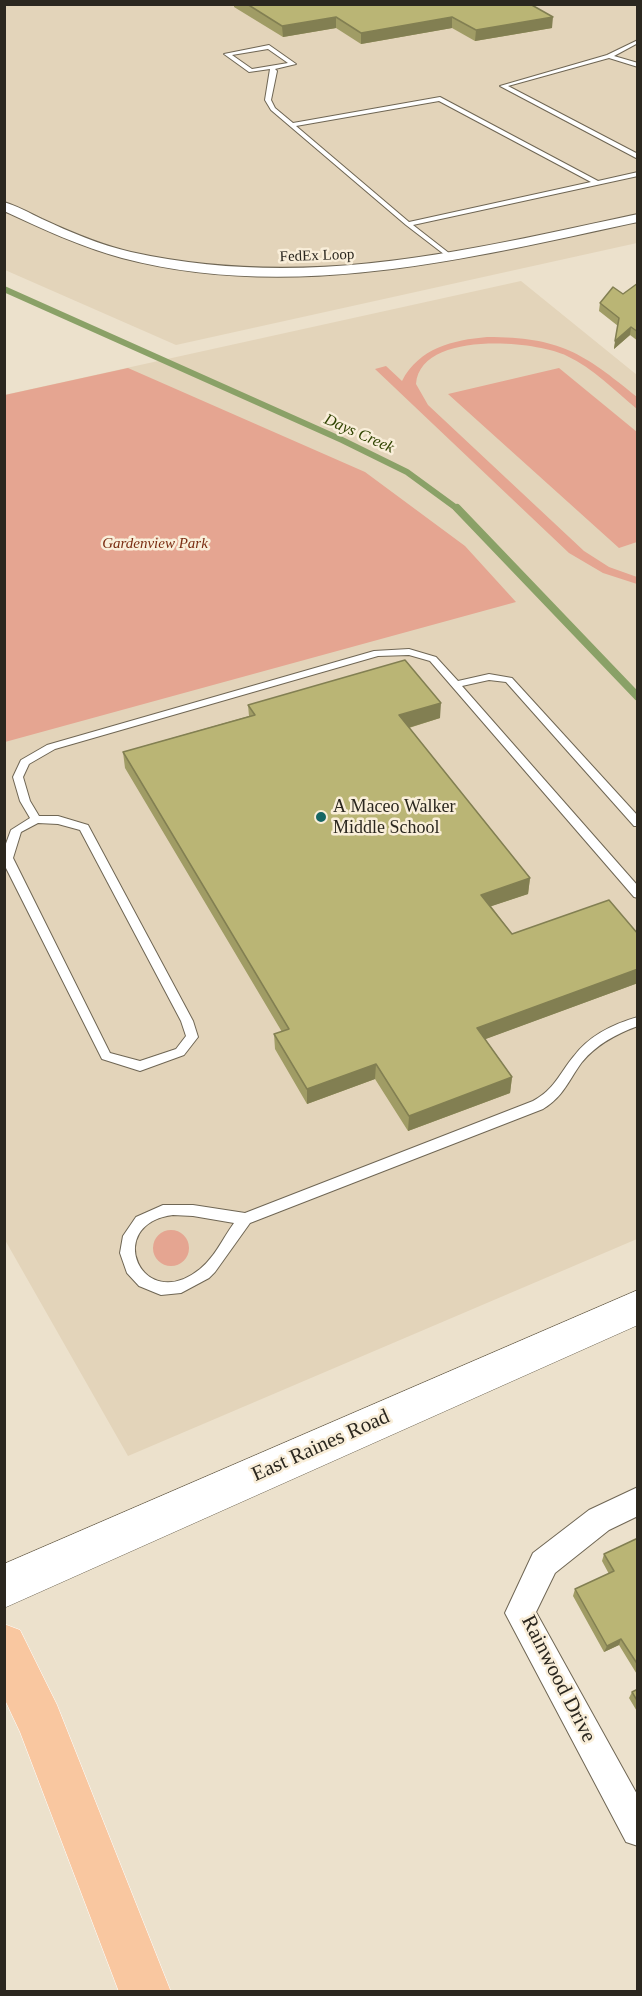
<!DOCTYPE html>
<style>
body{margin:0}
#map{position:relative;width:642px;height:1996px;overflow:hidden;background:#ece1cc;font-family:"Times New Roman",serif}
canvas{display:block}
.frame{position:absolute;inset:0;border:6px solid #2b271f;pointer-events:none}
</style>
<div id="map">
<canvas width="642" height="1996"></canvas>
<div class="frame"></div>
</div>
<script>
const context = document.querySelector('canvas').getContext('2d');
context.lineJoin = 'round';
function fill(path, color) {
  context.fillStyle = color;
  context.fill(path, 'evenodd');
}
function strokePath(path, color, width, dash) {
  context.strokeStyle = color;
  context.lineWidth = width;
  context.lineCap = dash ? 'butt' : 'round';
  context.setLineDash(dash || []);
  context.stroke(path);
}
function drawText(font, color, halo, rows, align = 'center') {
  context.font = font + ' "Times New Roman",serif';
  context.lineWidth = 5;
  context.setLineDash([]);
  context.textBaseline = 'middle';
  context.strokeStyle = halo;
  context.fillStyle = color;
  for (const [text, x, y, turn = 0] of rows) {
    context.save();
    context.translate(x, y);
    context.rotate((+turn || 0) * Math.PI / 180);
    context.textAlign = isNaN(turn) ? turn : align;
    if (halo) context.strokeText(text, 0, 0);
    context.fillText(text, 0, 0);
    context.restore();
  }
}
const built = new Path2D(`
 M5,5H637V243L176,345L5,270Z
 M521,281L637,375V1239L128,1456L5,1240L4,395Z`);
const green = new Path2D(`
 M487,337C560,337 583,353 637,397V409C615,391 593,368 567,356C534,340 420,331 416,384L428,405L584,551L609,567L637,577V584L603,573L569,553L375,369L386,366L402,381C419,348 453,340 487,337Z
 M128,368L365,472L465,546L516,602L5,742V395Z
 M559,368L637,432V542L619,548L448,394Z
 M153 1248a18 18 0 1 1 36 0a18 18 0 1 1-36 0Z`);
const streamFar1 = new Path2D(`
 M4,289L342,440L407,472L459,510`);
const stream = new Path2D(`
 M457,508L638,697`);
const lane = new Path2D(`
 M638,40V43L614,56L638,63V67L609,58L508,86L638,154V159L500,86L607,55Z
 M269,45L296,64L275,69L277,71L271,100L275,108L293,123L440,97L598,181L638,172V176L413,225L454,257L449,258L406,225L271,110L265,100L270,69L249,72L224,54ZM268,49L288,63L252,69L232,55ZM439,101L591,182L409,222L296,126Z
 M409,649L436,657L458,681L489,674L512,678L638,816V826H634L506,682L489,680L462,686L638,886V898L634,897L430,661L409,655L378,656L55,749L29,764L23,777L30,801L39,816H58L88,825L193,1021L198,1037L184,1055L140,1071L102,1059L4,864V849L11,830L30,818L20,801L13,777L21,760L47,745L374,651ZM38,823L58,824L80,830L181,1021L186,1036L176,1049L140,1061L110,1053L13,858L21,832Z
 M638,1017V1026C616,1034 597,1044 582,1062C568,1081 564,1096 543,1109L250,1223L215,1272L209,1278L181,1293L161,1295L156,1293L139,1286L127,1273L120,1253L123,1236L136,1217L163,1205H193L245,1213L533,1101C555,1089 559,1074 574,1056C590,1035 613,1024 638,1017ZM173,1215L193,1216L234,1223C223,1238 215,1257 200,1269C142,1316 102,1224 173,1215Z`);
const street = new Path2D(`
 M4,202C17,206 30,213 42,219C70,232 100,245 131,252C308,291 464,251 638,214V222C469,258 294,303 122,258C81,247 43,229 4,211Z
 M638,1487V1516L609,1530L555,1573L536,1612L638,1796V1846L626,1842L505,1613L533,1553L589,1510Z`);
const secondary = new Path2D(`
 M638,1290V1325L4,1608V1564Z`);
const highway = new Path2D(`
 M4,1624L20,1630L57,1705L171,1992H119L20,1732L4,1698Z`);
const wall = new Path2D(`
 M234,4H530L552,28L475,41L452,28L361,44L336,28L283,37L234,7Z
 M638,283V341L630,335L614,349L618,326L599,311L600,303L623,294Z
 M248,705L440,718L409,728L530,878L528,894L491,906L512,934H638V983L485,1039L512,1077L510,1093L408,1131L375,1079L307,1104L275,1049L274,1034L282,1032L125,768L123,752L249,716Z
 M638,1538V1676L619,1645L604,1652L573,1596L575,1589L609,1574L602,1561L604,1554Z
 M638,1689V1713L629,1698L632,1692Z`);
const shadedWall = new Path2D(`
 M336,17V28L283,37L282,26Z
 M452,17V28L361,44V33Z
 M553,17L552,28L475,41L476,30Z
 M631,327L630,335L614,349L615,341Z
 M441,703L440,718L398,731L399,715Z
 M530,878L528,894L480,910L481,895Z
 M638,969V983L475,1043L477,1028Z
 M376,1064L375,1079L307,1104V1089Z
 M512,1077L510,1093L408,1131L409,1116Z
 M621,1639L619,1645L604,1652L607,1646Z`);
const building = new Path2D(`
 M247,4H530L553,17L476,30L452,17L361,33L336,17L282,26Z
 M638,283V332L631,327L615,341L619,318L600,303L613,287L623,294Z
 M405,660L441,703L399,715L530,878L481,895L512,934L609,900L638,934V969L477,1028L512,1077L409,1116L376,1064L307,1089L274,1034L289,1029L123,752L255,715L248,705Z
 M638,1538V1665L621,1639L607,1646L575,1589L614,1571L604,1554Z
 M638,1689V1702L632,1692Z`);
const markers = [
 [321,817,6,"#176664"]
];
const farStreetnames = [
 ["FedEx Loop",317,256,-2]
];
const farParknames = [
 ["Gardenview Park",155,544]
];
const farWaternames = [
 ["Days Creek",359,434,24]
];
const poiNames = [
 ["A Maceo Walker",333,807],
 ["Middle School",333,828]
];
const nearStreetnames = [
 ["East Raines Road",321,1446,-24],
 ["Rainwood Drive",558,1679,63]
];
fill(built, '#e3d4ba');
fill(green, '#e5a591');
strokePath(streamFar1, '#8aa167', 6);
strokePath(stream, '#8aa167', 8);
strokePath(lane, '#6f6654', 2);
strokePath(street, '#6f6654', 2);
strokePath(secondary, '#6f6654', 1);
strokePath(highway, '#fff', 1);
fill(lane, '#fff');
fill(street, '#fff');
fill(secondary, '#fff');
fill(highway, '#f9c7a0');
fill(wall, '#a09c65');
fill(shadedWall, '#827f52');
fill(building, '#bab575');
strokePath(building, '#827f52', 1.5);
for (const [x, y, r, color] of markers) {
  const dot = new Path2D();
  dot.arc(x, y, r, 0, 2 * Math.PI);
  context.fillStyle = color;
  context.fill(dot);
  strokePath(dot, '#f9eed9', 2);
}
drawText('15px', '#2b271f', '#f9eed9', farStreetnames);
drawText('italic 15px', '#7a2d12', '#f9eed9', farParknames);
drawText('italic 16px', '#2f4300', '#f9eed9', farWaternames);
drawText('18px', '#2b271f', '#f9eed9', poiNames, 'left');
drawText('21px', '#2b271f', '#f9eed9', nearStreetnames);
</script>
